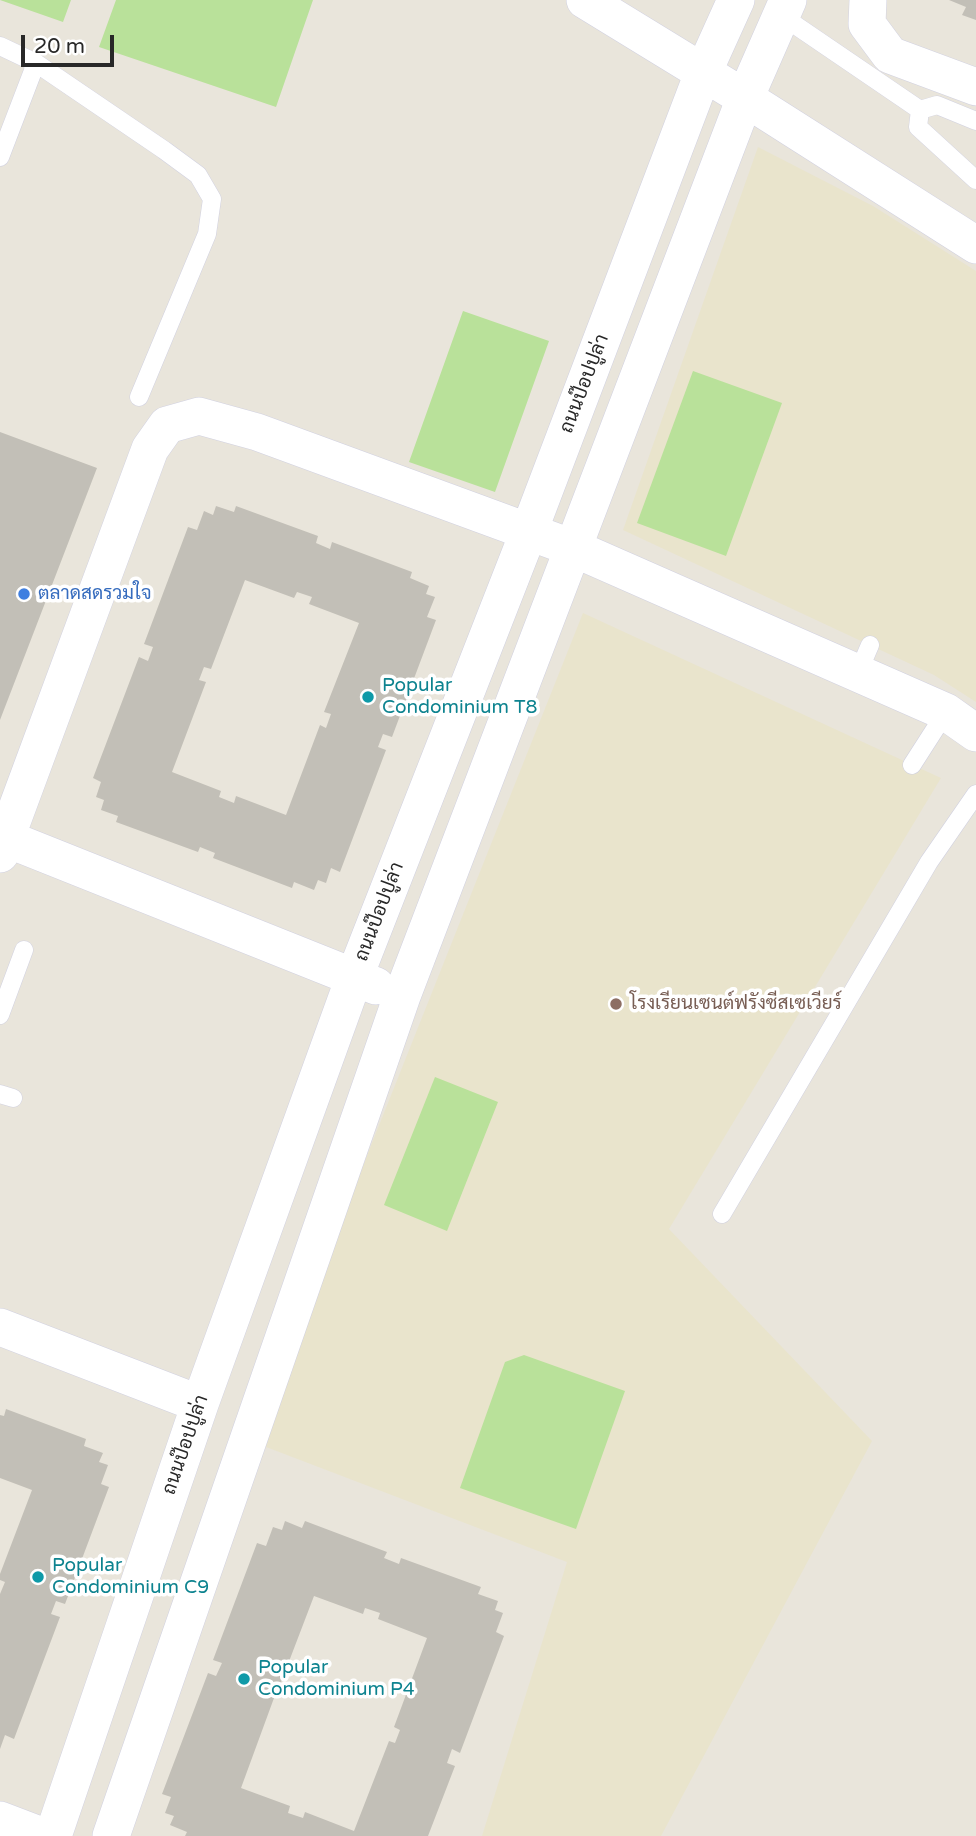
<!DOCTYPE html>
<meta charset="utf-8">
<style>
body{margin:0}
#map{position:relative;width:976px;height:1836px;overflow:hidden;background:#e9e5db;font-family:"Varela Round",sans-serif}
canvas{display:block}
.scale{position:absolute;left:21px;top:35px;width:93px;height:32px;box-sizing:border-box;border:4px solid #282828;border-top:0;padding-left:9px;font-size:21px;line-height:24px;white-space:nowrap;color:#282828;-webkit-text-stroke:5px #fff;paint-order:stroke}
</style>
<div id="map">
<canvas width="976" height="1836"></canvas>
<div class="scale">20 m</div>
</div>
<script>
const context = document.querySelector('canvas').getContext('2d');
context.lineJoin = 'round';
function fill(path, color) {
  context.fillStyle = color;
  context.fill(path, 'evenodd');
}
function strokePath(path, color, width, dash) {
  context.strokeStyle = color;
  context.lineWidth = width;
  context.lineCap = dash ? 'butt' : 'round';
  context.setLineDash(dash || []);
  context.stroke(path);
}
function drawText(font, color, halo, rows, align = 'center') {
  context.font = font + ' "Varela Round",Sarabun,sans-serif';
  context.lineWidth = 7;
  context.setLineDash([]);
  context.textBaseline = 'middle';
  context.strokeStyle = halo;
  context.fillStyle = color;
  for (const [text, x, y, turn = 0] of rows) {
    context.save();
    context.translate(x, y);
    context.rotate((+turn || 0) * Math.PI / 180);
    context.textAlign = isNaN(turn) ? turn : align;
    if (halo) context.strokeText(text, 0, 0);
    context.fillText(text, 0, 0);
    context.restore();
  }
}
const education = new Path2D(`
 M758,147L873,206L976,271V702L934,675L623,530Z
 M583,613L941,778L669,1229L872,1441L661,1836H482L567,1562L253,1442Z`);
const pitch = new Path2D(`
 M0,0H71L63,22Z
 M116,0H313L276,107L99,47Z
 M463,311L549,341L495,492L409,462Z
 M693,371L782,403L726,556L637,523Z
 M435,1077L498,1102L447,1231L384,1205Z
 M524,1355L625,1391L576,1529L460,1488L505,1362Z`);
const building = new Path2D(`
 M949,0H976V20L962,15L966,7Z
 M0,432L97,468L0,720Z
 M216,506L234,512L236,506L318,536L316,543L330,549L332,542L412,572L410,578L429,586L426,594L435,597L427,617L436,620L392,737L383,734L378,747L386,750L340,872L331,868L326,883L318,880L314,890L294,882L292,888L213,858L215,853L200,847L198,852L116,822L118,816L101,810L104,800L96,797L101,782L93,778L139,657L148,661L153,647L144,644L188,527L197,530L204,511L213,515ZM245,580L294,598L297,592L312,597L309,604L359,623L324,712L331,714L326,728L320,725L286,815L236,796L234,803L219,797L221,791L172,772L206,682L199,680L204,667L211,669Z
 M6,1409L86,1439L84,1446L103,1453L99,1462L108,1465L101,1484L109,1487L65,1604L56,1601L51,1614L60,1617L14,1739L5,1735L0,1749V1594L5,1582L0,1580V1574L32,1490L0,1478V1415L4,1416Z
 M285,1521L302,1528L305,1521L387,1552L384,1558L399,1564L401,1558L481,1587L478,1594L498,1601L495,1610L503,1613L496,1632L504,1636L460,1753L452,1749L447,1763L455,1766L428,1836H185L187,1832L170,1825L174,1816L165,1813L171,1797L162,1794L208,1673L216,1676L222,1663L213,1660L257,1543L266,1546L273,1527L282,1530ZM314,1596L363,1614L365,1608L380,1613L378,1619L427,1638L394,1727L400,1730L395,1743L389,1741L354,1831L305,1812L303,1818L288,1813L290,1806L241,1788L274,1698L268,1696L273,1683L280,1685Z`);
const lane = new Path2D(`
 M782,16L920,110L918,127L976,180
 M0,46L36,63L164,150L198,175L212,199L207,234L139,397
 M920,110L937,105L976,121
 M0,157L36,63
 M858,673L870,645
 M912,765L946,712
 M0,1015L24,950
 M0,1094L13,1098
 M722,1214L929,862L976,794`);
const street = new Path2D(`
 M585,0L745,98L976,245
 M868,0L867,24L890,55L976,87
 M0,836L376,986
 M0,854L150,449L167,425L199,416L257,432L573,548L946,712L976,733
 M0,1327L200,1404
 M0,1820L42,1836
 M53,1836L200,1404L354,978L529,531L703,73L736,0
 M111,1836L402,996L745,98L788,0`);
const markers = [
 [24,594,7,"#3f7fe0"],
 [368,697,7,"#0f9aa8"],
 [616,1004,7,"#8d6e63"],
 [38,1577,7,"#0f9aa8"],
 [244,1679,7,"#0f9aa8"]
];
const streetNames = [
 ["ถนนป๊อปปูล่า",585,384,-69],
 ["ถนนป๊อปปูล่า",380,912,-69],
 ["ถนนป๊อปปูล่า",186,1445,-71]
];
const shopNames = [
 ["ตลาดสดรวมใจ",38,594]
];
const cultureNames = [
 ["Popular",382,686],
 ["Condominium T8",382,708],
 ["Popular",52,1566],
 ["Condominium C9",52,1588],
 ["Popular",258,1668],
 ["Condominium P4",258,1690]
];
const educationNames = [
 ["โรงเรียนเซนต์ฟรังซีสเซเวียร์",630,1004]
];
fill(education, '#e9e4cc');
fill(pitch, '#b9e19a');
fill(building, '#c2bfb7');
strokePath(lane, '#d1d1e0', 19);
strokePath(street, '#d1d1e0', 38);
strokePath(lane, '#fff', 18);
strokePath(street, '#fff', 37);
for (const [x, y, r, color] of markers) {
  const dot = new Path2D();
  dot.arc(x, y, r, 0, 2 * Math.PI);
  context.fillStyle = color;
  context.fill(dot);
  strokePath(dot, '#fff', 2.5);
}
drawText('19px', '#282828', '#fff', streetNames);
drawText('19px', '#366cbe', '#fff', shopNames, 'left');
drawText('19px', '#0d838f', '#fff', cultureNames, 'left');
drawText('19px', '#785e54', '#fff', educationNames, 'left');
</script>
